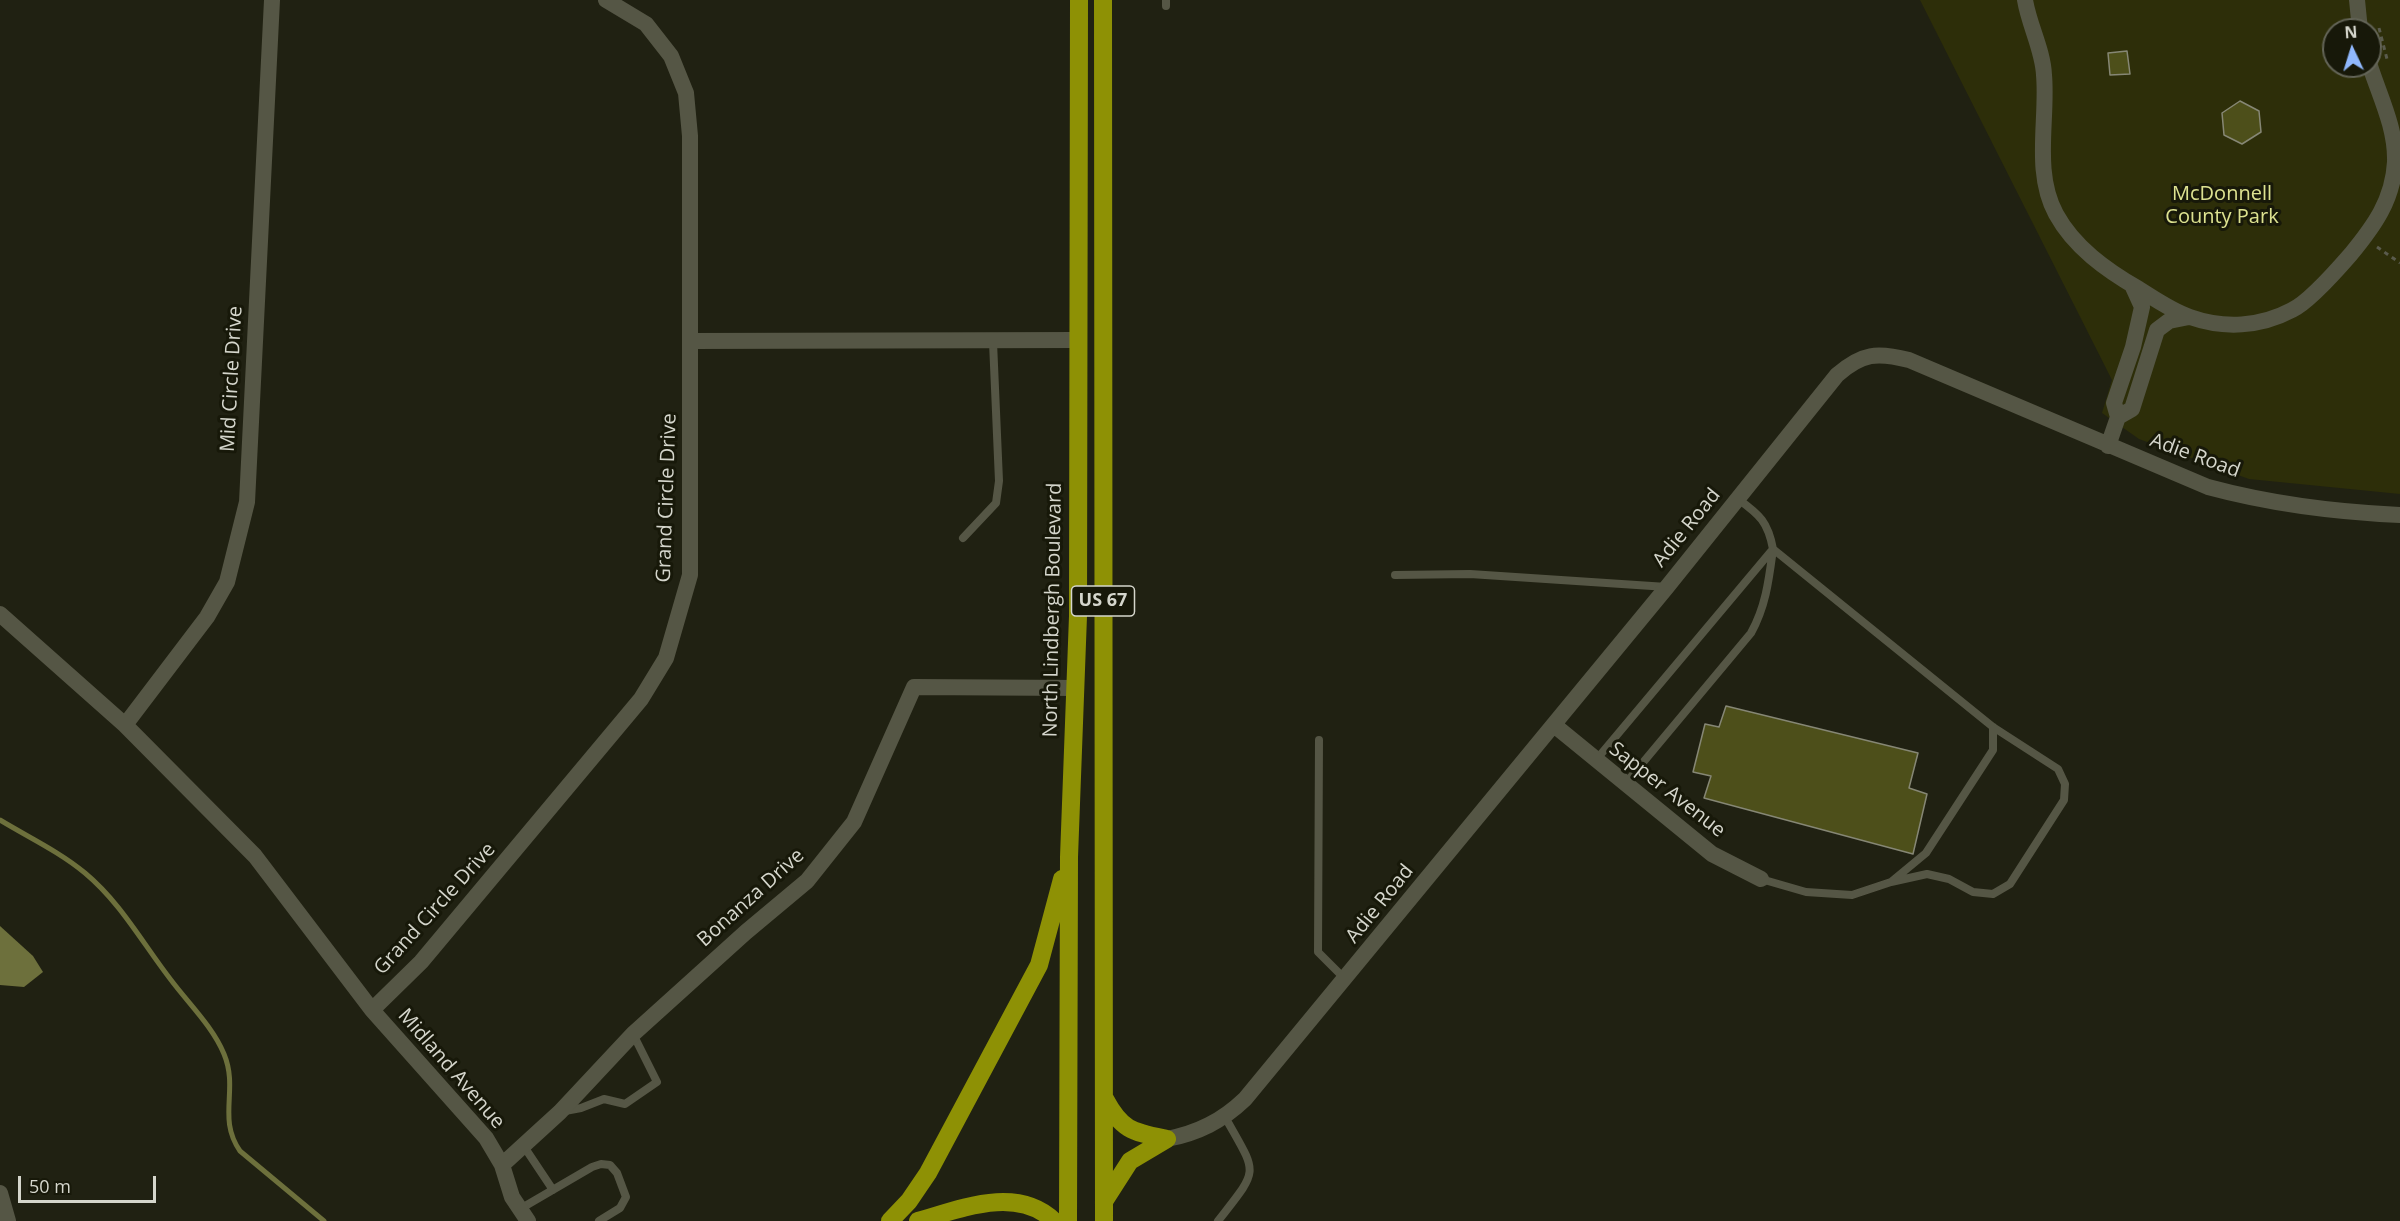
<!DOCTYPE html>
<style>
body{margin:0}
#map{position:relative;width:2400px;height:1221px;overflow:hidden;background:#202112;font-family:"Open Sans",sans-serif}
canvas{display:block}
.north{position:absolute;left:2322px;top:18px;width:60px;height:60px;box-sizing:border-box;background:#171809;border:2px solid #636457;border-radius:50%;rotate:356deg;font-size:16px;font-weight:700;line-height:24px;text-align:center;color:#d5d6cc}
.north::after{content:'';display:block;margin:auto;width:21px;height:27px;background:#90b8fd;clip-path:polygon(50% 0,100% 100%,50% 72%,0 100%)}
.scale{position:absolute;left:18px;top:1176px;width:138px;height:27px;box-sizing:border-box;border:3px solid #d5d6cc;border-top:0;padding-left:8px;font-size:18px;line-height:21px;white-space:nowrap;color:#d5d6cc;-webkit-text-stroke:4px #171809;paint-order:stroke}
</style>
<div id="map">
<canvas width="2400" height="1221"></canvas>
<div class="north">N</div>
<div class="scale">50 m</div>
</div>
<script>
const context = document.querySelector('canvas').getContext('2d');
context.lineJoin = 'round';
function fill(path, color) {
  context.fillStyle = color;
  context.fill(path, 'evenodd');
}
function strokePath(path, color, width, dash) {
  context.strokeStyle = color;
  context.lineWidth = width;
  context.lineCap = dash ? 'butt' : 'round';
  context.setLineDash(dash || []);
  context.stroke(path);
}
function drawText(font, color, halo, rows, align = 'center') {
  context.font = font + ' "Open Sans",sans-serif';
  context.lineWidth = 6;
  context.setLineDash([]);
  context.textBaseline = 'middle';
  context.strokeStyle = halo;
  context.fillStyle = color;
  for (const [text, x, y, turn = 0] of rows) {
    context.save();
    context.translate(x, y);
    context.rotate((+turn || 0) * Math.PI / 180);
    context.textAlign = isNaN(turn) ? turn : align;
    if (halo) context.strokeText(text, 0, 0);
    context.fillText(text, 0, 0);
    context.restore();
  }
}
const green = new Path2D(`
 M1920,0H2400V494L2249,479L2139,439L2102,413L2112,380ZM2334,30H2370V66H2334Z`);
const water = new Path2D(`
 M0,926L33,956L43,972L24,987L0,985Z`);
const stream = new Path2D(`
 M0,820C28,837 60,852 85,873C121,903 143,944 171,980C189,1004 213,1027 224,1054C239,1090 217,1118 240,1151L324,1221`);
const building = new Path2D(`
 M2127,51L2130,74L2110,75L2108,53Z
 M2240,101L2259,111L2261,132L2242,144L2224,135L2222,113Z
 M1726,706L1918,753L1909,788L1927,794L1913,854L1704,798L1711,776L1693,772L1705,724L1719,727Z`);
const path = new Path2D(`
 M2379,28L2387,59
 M2377,247L2400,263`);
const lane = new Path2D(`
 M1166,6V0
 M963,538L996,503L999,481L993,342
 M1773,549L1993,727L2058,769L2065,784L2064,800L2010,884L1993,894L1973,892L1949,879L1927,874L1891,882
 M1395,575L1470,574L1667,587
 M1319,740L1318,952L1345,979
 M1596,760L1773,549C1768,522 1760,515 1738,499
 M1625,784L1751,633C1766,606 1769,579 1773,549
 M1761,879L1806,892L1852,895L1891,882L1926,853L1993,750V727
 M565,1111L581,1108L604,1099L625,1104L657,1082L633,1034
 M523,1145L553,1190
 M520,1209L592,1167L601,1164L610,1165L617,1173L626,1197L620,1208L599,1221
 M1218,1221C1260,1167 1258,1176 1225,1117`);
const street = new Path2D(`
 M2025,0C2029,25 2043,50 2044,75C2048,119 2033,172 2056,214C2074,247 2106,270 2139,289C2155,299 2172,311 2190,317C2224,329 2260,327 2292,310C2309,302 2338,269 2351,254C2374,226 2393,200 2395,162C2396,128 2380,97 2370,66
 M2357,0L2360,30
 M691,341L1078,340
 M2118,417L2132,409L2157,330L2169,321L2189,317
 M2108,446L2118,417L2114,403L2133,347L2142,307L2132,285
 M0,614L125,725L255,856L372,1010L486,1138L502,1165L512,1197L528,1221
 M125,725L207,617L227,582L247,502L272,0
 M1554,725L1712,854L1761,879
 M372,1010L421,962L641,699L666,658L690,575V136L686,93L671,56L646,24L606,0
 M1167,1139C1198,1133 1222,1121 1245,1099L1667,587L1837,375C1862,353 1877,352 1909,360L2208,487C2271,504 2334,512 2400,515
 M502,1165L560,1112L633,1034L746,932L807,881L854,822L914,687L1076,688
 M0,1193L8,1221`);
const highway = new Path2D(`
 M1103,0L1104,1221
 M1105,1099C1122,1131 1133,1132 1167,1139
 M1105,1200L1130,1161L1167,1139
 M890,1221L909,1201L928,1173L1039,965L1062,879
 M918,1221C960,1209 1017,1185 1054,1221
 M1068,1221L1069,857L1078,616L1079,0`);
const shields = [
 [1103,601,63]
];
const shieldNames = [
 ["US 67",1103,601]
];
const parkNames = [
 ["McDonnell",2222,194],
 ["County Park",2222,217]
];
const streetNames = [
 ["Mid Circle Drive",232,379,-87],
 ["Adie Road",2195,456,20],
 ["Grand Circle Drive",667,498,-88],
 ["Adie Road",1687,528,-51],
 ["North Lindbergh Boulevard",1053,610,-89],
 ["Sapper Avenue",1667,790,38],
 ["Bonanza Drive",751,898,-42],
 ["Adie Road",1380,904,-51],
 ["Grand Circle Drive",435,909,-48],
 ["Midland Avenue",451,1069,49]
];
fill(green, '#2d2e09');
fill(water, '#6d703c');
strokePath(stream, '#6d703c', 5);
fill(building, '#4d4f1a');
strokePath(building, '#868775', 1.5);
strokePath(path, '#5a5b4d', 3, [4.5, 4.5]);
strokePath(lane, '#555645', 8);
strokePath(street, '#555645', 16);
strokePath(highway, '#8e9105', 18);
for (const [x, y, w] of shields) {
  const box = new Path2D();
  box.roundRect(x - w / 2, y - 15, w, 30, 4.5);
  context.fillStyle = '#171809';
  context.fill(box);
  strokePath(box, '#d5d6cc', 1.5);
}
drawText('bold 18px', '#d5d6cc', null, shieldNames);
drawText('20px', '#dde290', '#171809', parkNames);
drawText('20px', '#d5d6cc', '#171809', streetNames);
</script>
